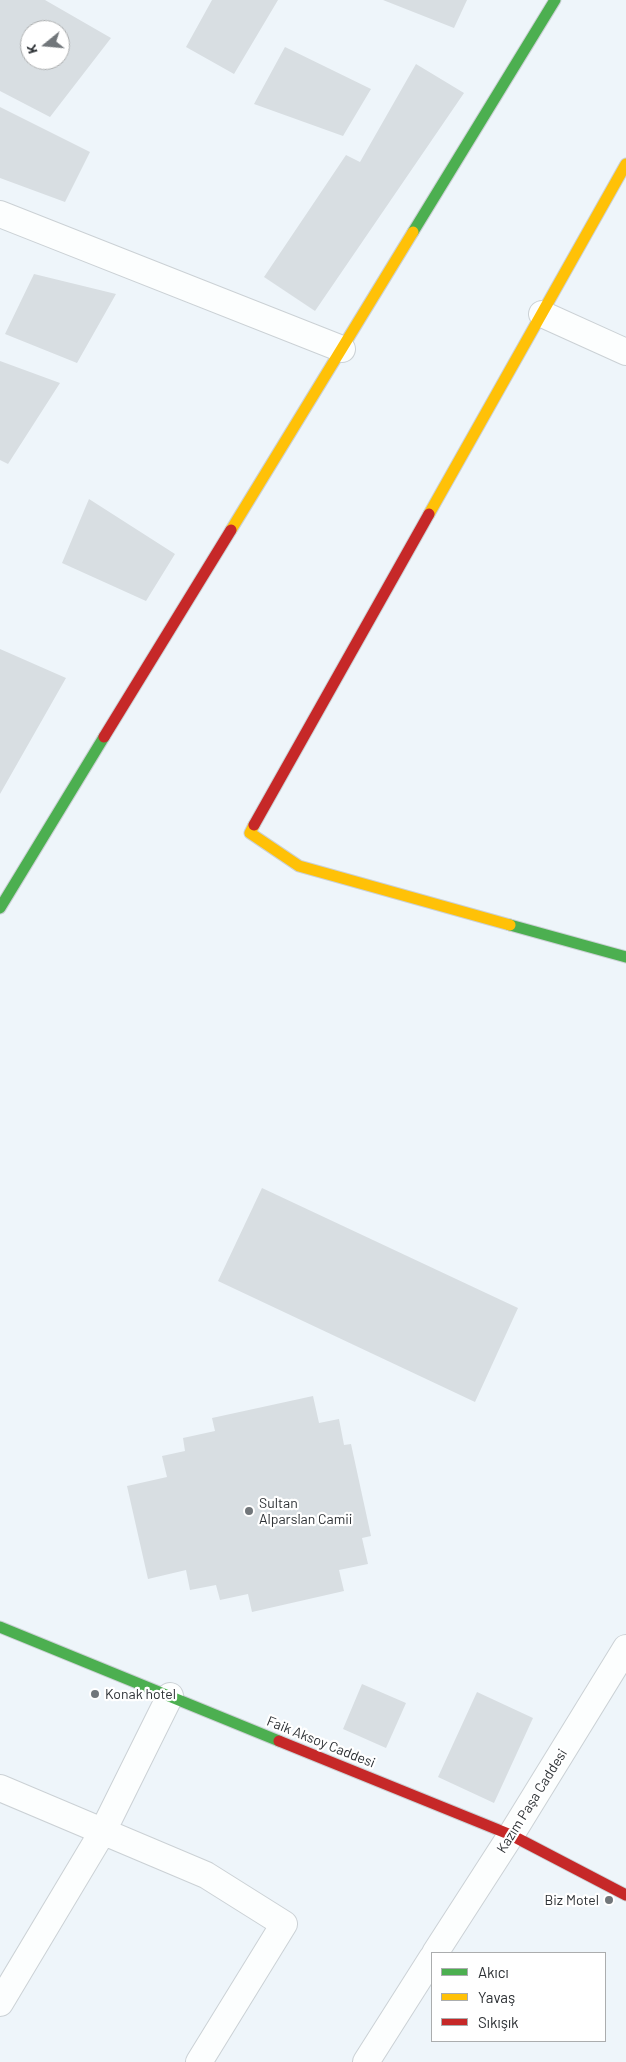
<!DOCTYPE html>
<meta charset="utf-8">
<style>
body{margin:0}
#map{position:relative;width:626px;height:2062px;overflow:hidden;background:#eef5fa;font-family:Barlow,sans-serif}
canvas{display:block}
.legend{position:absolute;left:431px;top:1952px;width:175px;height:90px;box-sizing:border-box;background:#fff;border:1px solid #abadae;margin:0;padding:6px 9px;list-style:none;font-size:15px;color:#2d3135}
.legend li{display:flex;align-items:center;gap:10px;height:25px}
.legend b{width:25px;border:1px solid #abadae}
.north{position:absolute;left:20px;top:20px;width:50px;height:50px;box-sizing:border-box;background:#fff;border:1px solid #abadae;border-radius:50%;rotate:253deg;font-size:14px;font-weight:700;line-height:20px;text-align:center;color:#2d3135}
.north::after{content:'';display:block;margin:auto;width:18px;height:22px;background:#71767a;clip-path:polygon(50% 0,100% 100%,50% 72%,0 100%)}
</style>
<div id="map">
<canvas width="626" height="2062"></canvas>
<ul class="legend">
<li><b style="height:6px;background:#4caf50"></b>Akıcı</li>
<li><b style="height:6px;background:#ffc107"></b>Yavaş</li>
<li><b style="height:6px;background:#c62828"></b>Sıkışık</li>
</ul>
<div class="north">K</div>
</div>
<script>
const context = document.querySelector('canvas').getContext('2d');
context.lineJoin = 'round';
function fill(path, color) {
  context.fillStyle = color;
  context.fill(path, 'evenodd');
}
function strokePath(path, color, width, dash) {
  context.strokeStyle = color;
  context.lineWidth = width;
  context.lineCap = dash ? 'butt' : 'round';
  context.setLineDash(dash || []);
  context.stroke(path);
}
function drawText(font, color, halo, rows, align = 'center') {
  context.font = font + ' Barlow,sans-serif';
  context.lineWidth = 4.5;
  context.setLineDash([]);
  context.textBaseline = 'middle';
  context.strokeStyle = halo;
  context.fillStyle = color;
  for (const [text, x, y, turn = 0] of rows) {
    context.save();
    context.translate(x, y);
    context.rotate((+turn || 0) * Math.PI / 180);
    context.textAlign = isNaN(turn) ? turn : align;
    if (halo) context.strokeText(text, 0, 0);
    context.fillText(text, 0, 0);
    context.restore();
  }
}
const building = new Path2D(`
 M0,0H45L111,38L50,117L0,91ZM30,30H60V60H30Z
 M212,0H278L234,74L186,47Z
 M383,0H467L454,28Z
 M285,47L371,89L343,136L254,104Z
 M416,64L464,93L315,311L264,277L346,155L360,162Z
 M0,107L90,152L65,202L0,178Z
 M34,274L116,294L77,363L5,334Z
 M0,361L60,383L8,464L0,460Z
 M89,499L175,554L146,601L62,563Z
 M0,649L66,678L0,794Z
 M262,1188L518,1308L475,1402L218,1281Z
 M313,1396L319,1423L339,1419L344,1445L351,1444L371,1536L362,1538L368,1564L339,1570L344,1591L252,1612L248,1594L220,1600L216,1585L190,1590L186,1570L148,1579L127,1486L167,1477L162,1456L185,1451L183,1438L215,1431L212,1418Z
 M362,1684L406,1703L386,1748L343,1729Z
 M477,1692L533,1718L494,1803L438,1777Z`);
const street = new Path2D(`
 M0,214L342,349
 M542,314L626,352
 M0,1788L206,1875L284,1924L199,2062
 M435,1953L511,1835L626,1648
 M0,2003L103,1831L170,1696
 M366,2062L432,1958`);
const fast = new Path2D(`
 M413,232L555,0
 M0,908L104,737
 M510,925L626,957
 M0,1627L279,1741`);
const slow = new Path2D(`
 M429,514L626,164
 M231,530L413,232
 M254,825L250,833L299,866L510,925`);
const jam = new Path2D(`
 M104,737L231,530
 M254,825L429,514
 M279,1741L511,1835L626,1895`);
const markers = [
 [249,1511,5,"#71767a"],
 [95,1694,5,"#71767a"],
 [609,1900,5,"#71767a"]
];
const poiNames = [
 ["Sultan",259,1503],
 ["Alparslan Camii",259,1519],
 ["Konak hotel",105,1694],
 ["Biz Motel",599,1900,"right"]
];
const streetNames = [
 ["Faik Aksoy Caddesi",321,1742,22],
 ["Kazım Paşa Caddesi",532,1801,-58]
];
fill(building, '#d8dee2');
strokePath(street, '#cbd1d5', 28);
strokePath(fast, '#cbd1d5', 13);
strokePath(slow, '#cbd1d5', 13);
strokePath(jam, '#cbd1d5', 13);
strokePath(street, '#fcfefe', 26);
strokePath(fast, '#4caf50', 11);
strokePath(slow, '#ffc107', 11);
strokePath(jam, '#c62828', 11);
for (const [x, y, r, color] of markers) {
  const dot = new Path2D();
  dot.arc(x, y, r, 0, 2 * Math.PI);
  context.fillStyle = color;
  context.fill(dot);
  strokePath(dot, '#fff', 2);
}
drawText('14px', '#2d3135', '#fff', poiNames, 'left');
drawText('14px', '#2d3135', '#fff', streetNames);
</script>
